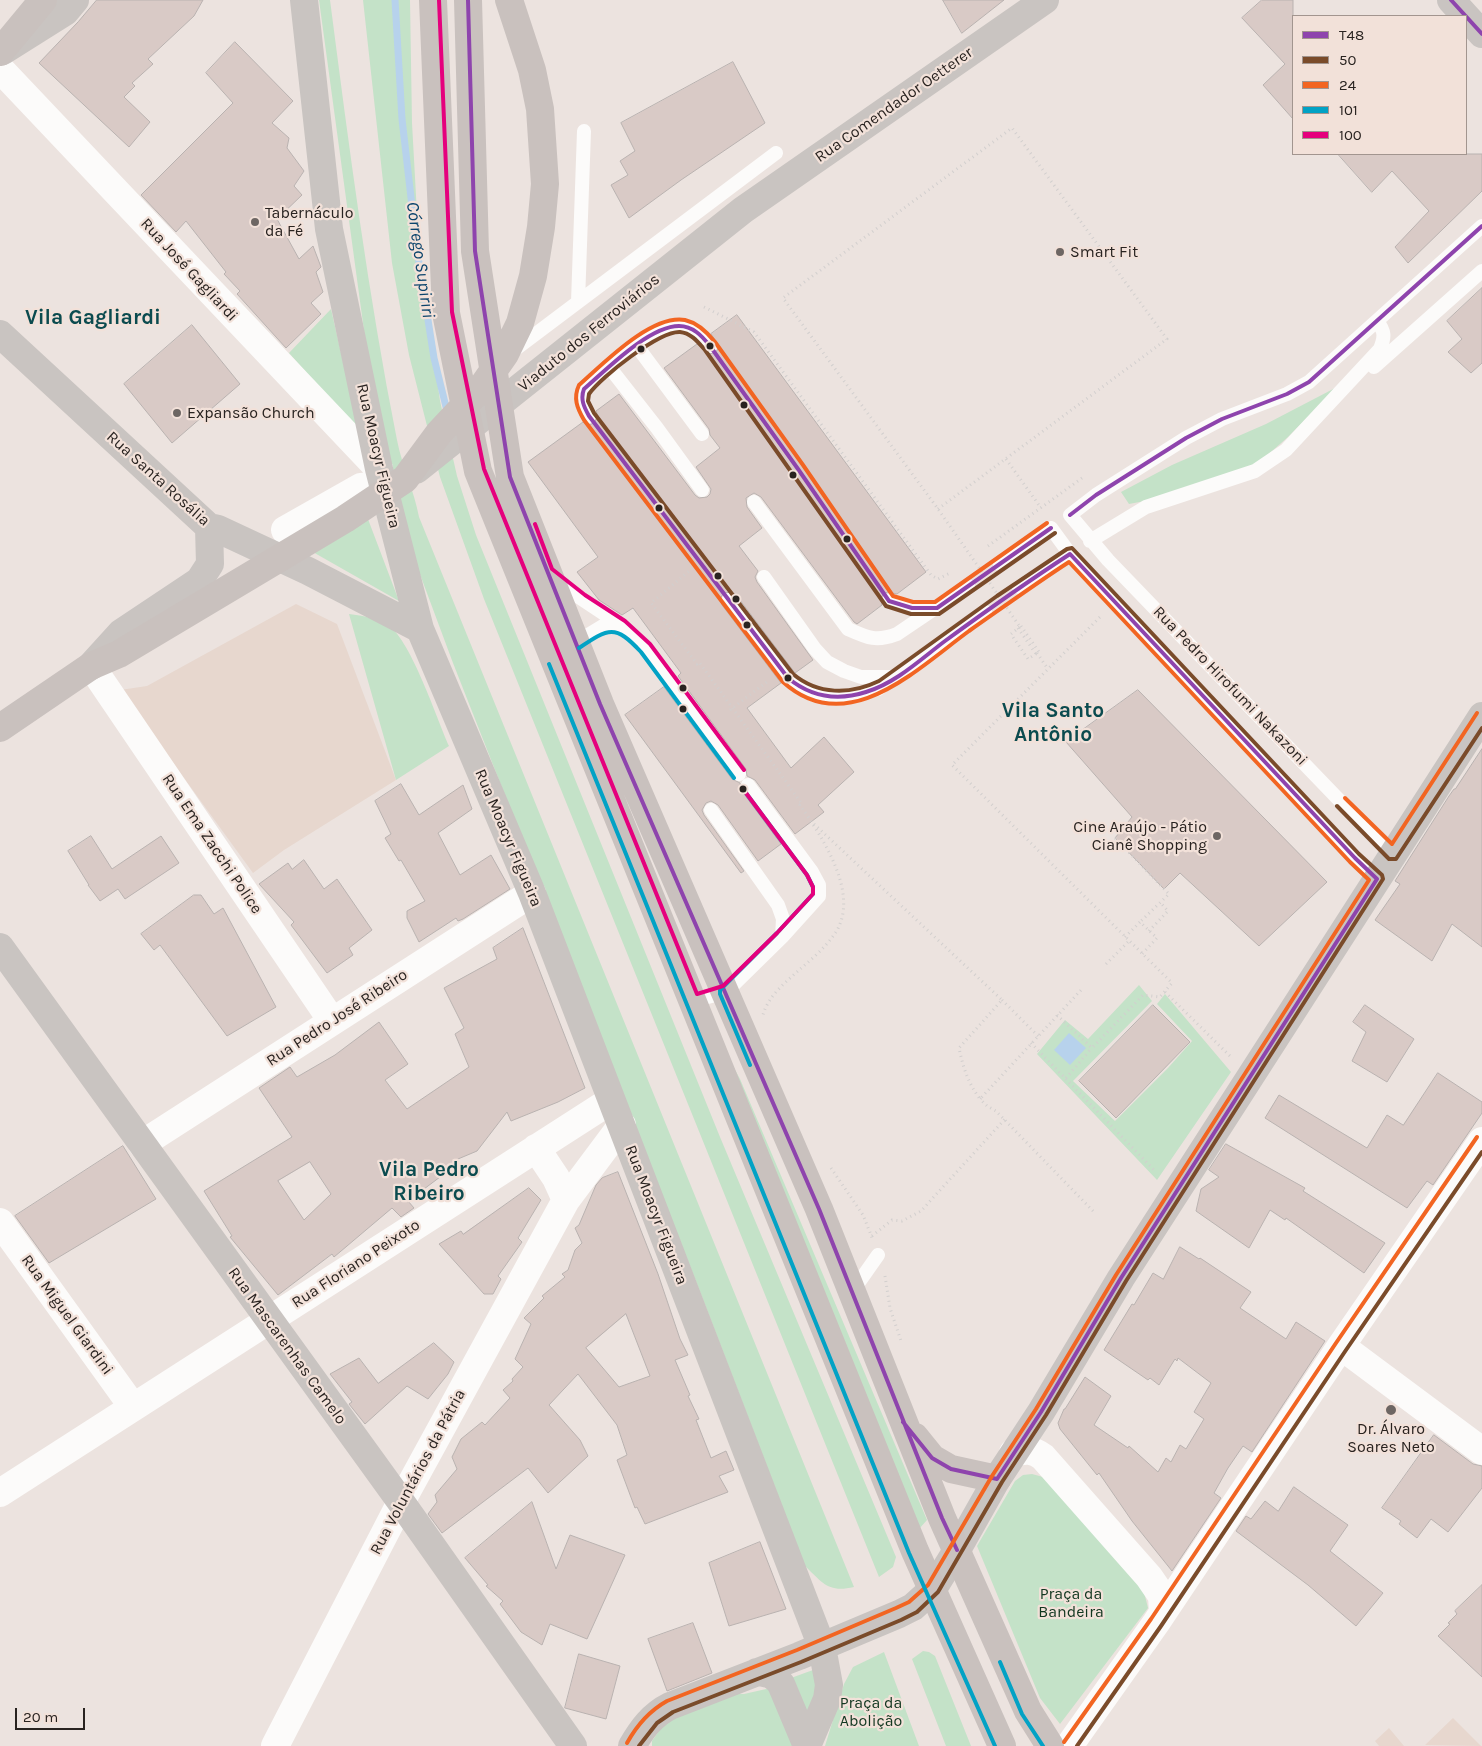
<!DOCTYPE html>
<meta charset="utf-8">
<style>
body{margin:0}
#map{position:relative;width:1482px;height:1746px;overflow:hidden;background:#ece3df;font-family:Karla,sans-serif}
canvas{display:block}
.legend{position:absolute;left:1292px;top:15px;width:175px;height:140px;box-sizing:border-box;background:#f2e1d9;border:1px solid #a2958f;margin:0;padding:6px 9px;list-style:none;font-size:15px;color:#292320}
.legend li{display:flex;align-items:center;gap:10px;height:25px}
.legend b{width:25px;border:1px solid #a2958f}
.scale{position:absolute;left:15px;top:1708px;width:70px;height:22px;box-sizing:border-box;border:2px solid #292320;border-top:0;padding-left:6px;font-size:15px;line-height:18px;white-space:nowrap;color:#292320;-webkit-text-stroke:4px #f2e1d9;paint-order:stroke}
</style>
<div id="map">
<canvas width="1482" height="1746"></canvas>
<ul class="legend">
<li><b style="height:6px;background:#8e44ad"></b>T48</li>
<li><b style="height:6px;background:#7a4b2a"></b>50</li>
<li><b style="height:6px;background:#f26522"></b>24</li>
<li><b style="height:6px;background:#02a2c5"></b>101</li>
<li><b style="height:6px;background:#e5007d"></b>100</li>
</ul>
<div class="scale">20 m</div>
</div>
<script>
const context = document.querySelector('canvas').getContext('2d');
context.lineJoin = 'round';
function fill(path, color) {
  context.fillStyle = color;
  context.fill(path, 'evenodd');
}
function strokePath(path, color, width, dash) {
  context.strokeStyle = color;
  context.lineWidth = width;
  context.lineCap = dash ? 'butt' : 'round';
  context.setLineDash(dash || []);
  context.stroke(path);
}
function drawText(font, color, halo, rows, align = 'center') {
  context.font = font + ' Karla,sans-serif';
  context.lineWidth = 4.5;
  context.setLineDash([]);
  context.textBaseline = 'middle';
  context.strokeStyle = halo;
  context.fillStyle = color;
  for (const [text, x, y, turn = 0] of rows) {
    context.save();
    context.translate(x, y);
    context.rotate((+turn || 0) * Math.PI / 180);
    context.textAlign = isNaN(turn) ? turn : align;
    if (halo) context.strokeText(text, 0, 0);
    context.fillText(text, 0, 0);
    context.restore();
  }
}
const built = new Path2D(`
 M296,604L337,624L396,780L284,850L253,873L120,690L147,686Z
 M1453,1718L1481,1746L1425,1745Z
 M1389,1728L1404,1746H1379L1375,1741Z`);
const green = new Path2D(`
 M319,0H330C349,147 368,294 397,440C402,466 414,490 419,517L854,1587C828,1593 823,1583 805,1566L699,1289L453,663L402,526L374,404Z
 M363,0H410L412,123L419,250L440,401L457,476L476,535L720,1137L896,1557L893,1567L879,1577L484,599L440,477L409,355L392,263Z
 M331,309L359,432L289,353Z
 M1337,387L1288,437L1263,459L1247,469L1155,499L1129,504L1121,492L1172,465L1266,424Z
 M360,498L399,601L290,539Z
 M349,614C363,616 378,618 389,626C411,641 437,719 449,746L396,780Z
 M1139,985L1152,1001L1073,1081L1115,1121L1168,1068L1192,1041L1157,1004L1165,994L1231,1072L1157,1180L1037,1054L1065,1020L1088,1039Z
 M734,1068L740,1079L927,1520L919,1529Z
 M1032,1474L1043,1477L1142,1584L1148,1608L1060,1724L1040,1698L977,1546L1015,1481L1023,1475Z
 M923,1651L929,1652L935,1656L971,1746H946L912,1659Z
 M884,1652L919,1746H825L844,1684L853,1667Z
 M813,1670L817,1689L806,1717L791,1678Z
 M775,1687L798,1746H652V1741L675,1708L718,1693L744,1694Z`);
const water = new Path2D(`
 M1069,1033L1086,1048L1070,1065L1054,1050Z`);
const stream = new Path2D(`
 M395,0L402,119L417,250L434,358L448,415`);
const building = new Path2D(`
 M97,0H203L194,16L148,59L153,64L132,83L135,86L124,97L150,122L129,147L39,63L78,22Z
 M943,0H1004L962,33Z
 M1262,0H1293V119L1263,85L1285,64L1242,18Z
 M235,42L293,101L272,123L289,138L287,148L304,171L294,186L302,195L277,219L299,259L313,246L321,267L316,272L323,292L311,303L321,314L286,348L237,294L240,291L224,274L226,272L186,221L176,232L141,195L233,103L206,73Z
 M733,62L765,123L681,180L629,218L611,185L628,175L620,161L635,151L621,123Z
 M1338,154H1482V191L1408,263L1395,247L1429,211L1392,171L1372,192Z
 M1482,288V363L1471,373L1448,352L1462,339L1447,321Z
 M737,315L926,572L897,594L888,592L883,594L881,599L882,605L857,624L854,622L761,497L754,493L746,498L747,507L762,528L739,546L758,571L755,577L757,582L813,660L795,673L736,595L732,592L724,593L721,597L722,605L781,683L747,708L791,768L824,737L854,772L818,805L824,812L795,834L755,780L747,776L746,769L678,676L681,673L633,608L622,615L599,600L577,572L598,557L528,462L583,422L589,425L594,423L598,416L596,411L619,394L695,495L699,498L707,497L710,494L711,489L696,467L720,448L710,435L709,429L664,368L697,344L707,354L715,353L718,349V344L711,334Z
 M192,325L240,384L172,443L124,384Z
 M664,687L732,779L740,783L741,790L781,844L758,861L718,805L711,801L706,803L702,810L704,815L744,871L741,873L625,715Z
 M1138,690L1327,882L1259,946L1180,873L1164,889L1115,838L1132,817L1066,742Z
 M1482,749V947L1452,924L1432,961L1375,920L1400,884L1395,881L1449,796L1454,789H1455Z
 M401,784L419,815L463,785L472,809L438,833L460,875L491,855L510,889L463,919L458,921L456,918L419,942L407,918V911L425,901L401,860L399,861L385,838L391,834L375,801Z
 M91,836L112,869L161,836L179,863L125,899L118,889L100,901L88,885H89L68,851Z
 M304,860L324,889L337,879L372,930L349,948L353,955L327,973L291,925L294,922L259,884L288,863L292,869Z
 M194,895H201L214,914L223,908L276,1007L227,1036L160,945L154,950L141,934Z
 M523,928L585,1088L558,1102L511,1121L507,1112L477,1151L458,1159L440,1177L408,1201L414,1208L401,1217L392,1208L334,1257L332,1254L278,1295L230,1237L232,1236L204,1191L292,1137L259,1088L290,1067L297,1077L335,1055L379,1022L408,1064L385,1080L407,1109L469,1067L455,1034L464,1028L444,988L497,959L493,948ZM310,1162L331,1194L304,1220L278,1181Z
 M1153,1005L1190,1042L1116,1118L1079,1081Z
 M1365,1005L1414,1039L1387,1082L1352,1061L1366,1032L1353,1022Z
 M1438,1073L1482,1102V1113L1433,1185L1427,1181L1407,1208L1265,1118L1279,1095L1367,1148L1387,1115L1403,1125Z
 M1226,1144L1305,1188L1303,1191L1385,1243L1364,1273L1286,1218L1285,1220L1270,1210L1249,1248L1196,1211L1201,1189L1219,1177L1209,1170Z
 M123,1146L156,1199L49,1263L15,1216Z
 M618,1172L658,1274L680,1339L688,1355L675,1360L690,1395L688,1396L699,1419L696,1420L711,1458L726,1451L734,1470L719,1476L728,1492L645,1524L637,1507L635,1508L617,1460L627,1455L617,1425L578,1374L549,1405L580,1440L588,1456L548,1493L528,1468L442,1533L428,1514L437,1502L435,1495L457,1469L452,1457L461,1439L482,1422L485,1425L510,1398L503,1390L513,1381L512,1379L523,1367L515,1359L531,1324L524,1318L544,1298L542,1296L565,1277L562,1274L568,1270L575,1250L582,1243L575,1228L579,1225L596,1185L602,1178ZM626,1314L650,1376L619,1387L586,1348Z
 M529,1188L541,1200L518,1238L522,1242L498,1276L501,1279L493,1294H484L439,1244L461,1231L463,1234Z
 M1180,1247L1199,1259L1200,1258L1251,1292L1240,1308L1286,1339L1296,1322L1325,1341L1252,1452L1243,1446L1228,1468L1214,1493L1221,1498L1172,1571L1132,1521L1099,1473L1097,1475L1060,1429L1058,1423L1064,1409H1065L1085,1377L1111,1396L1094,1425L1128,1448L1129,1446L1158,1472L1166,1458L1171,1462L1180,1445L1186,1449L1204,1419L1194,1412L1211,1383L1178,1358L1177,1361L1175,1359L1159,1385L1150,1378L1148,1380L1104,1350L1132,1304L1134,1305L1153,1273L1163,1279Z
 M434,1343L454,1362L448,1374L428,1399L407,1386L365,1424L349,1404L352,1402L330,1374L359,1358L378,1383Z
 M1434,1435L1473,1464L1482,1466V1488L1448,1532L1431,1519L1417,1538L1399,1524L1401,1521L1382,1508Z
 M1294,1487L1348,1525L1330,1551L1383,1593L1356,1626L1308,1585L1236,1531L1246,1516L1251,1519L1265,1501L1278,1511Z
 M532,1502L556,1569L570,1535L625,1555L587,1639L550,1624L542,1645L521,1632L500,1604L503,1601L486,1586L488,1585L465,1558Z
 M760,1542L786,1609L729,1626L709,1563Z
 M1482,1585V1677L1438,1636L1450,1624L1448,1623L1457,1614L1455,1611Z
 M693,1623L712,1673L667,1691L648,1639Z
 M579,1654L620,1666L606,1719L565,1708Z`);
const path = new Path2D(`
 M704,307L754,332L931,575L938,579L950,573
 M1006,459L1041,508
 M938,509L1167,339L1012,128L783,298L938,509L982,572
 M672,541L680,535
 M988,546L1082,478L1084,481
 M700,562L651,603L697,664L699,662L802,804L800,805C822,837 860,893 836,932C826,947 812,959 799,970C785,983 768,996 763,1015
 M987,579L1020,627
 M1021,626L1039,652L1028,659L1011,634Z
 M1018,628L1036,654
 M1037,653L1048,669
 M730,710L768,681
 M814,824L1002,1000L959,1048C963,1067 968,1083 980,1099L1082,989
 M1115,838L1169,894L1140,922
 M1149,931L1168,911L1160,902
 M1125,937L1140,922L1157,938L1142,954
 M1106,964L1129,941
 M1165,992L1232,1058
 M1002,1000L1038,1036
 M1057,1015L1092,1048L1143,995L1160,997L1172,983L952,765L1102,615
 M1031,1043L1155,1171
 M1066,1078L1092,1048
 M981,1098L980,1099L987,1106L996,1111L1094,1212
 M831,1168L863,1215L873,1240
 M872,1236L892,1220L902,1221L921,1211L1005,1119
 M885,1276L890,1308L901,1341`);
const lane = new Path2D(`
 M578,302L584,131
 M636,345L702,434
 M513,351L776,153
 M1374,367L1482,271
 M610,368L657,428L702,490
 M589,416C583,406 579,399 584,389C603,373 654,323 679,326C694,327 701,335 710,346
 M754,502L848,629C868,638 876,642 897,634L968,586
 M1090,541L1146,507L1255,471L1286,450L1380,349C1385,337 1385,331 1377,321
 M1000,564L1051,528L1070,554L1090,575L1355,858L1377,879
 M764,577L815,649L827,662L844,671L861,677H894
 M556,581C586,604 621,621 646,648L739,774
 M1019,587L1070,554
 M729,600L788,678L795,685L806,692L819,696L847,697L878,689L985,612
 M889,601L912,608H936
 M575,643L603,626L620,625
 M711,810L778,905L783,919L782,937
 M1393,854L1368,830L1108,560L1070,515L1096,495L1186,438L1222,419L1287,394L1309,382L1482,226
 M693,1001L726,992L782,937L819,896V885L812,872L748,785
 M852,1292L878,1255`);
const street = new Path2D(`
 M0,69L379,469
 M285,530L361,487L383,485
 M91,666L332,1021
 M142,1144L532,893
 M536,1148L556,1178L566,1200
 M0,1222L133,1407
 M1341,1346L1482,1451
 M1013,1453C1025,1450 1033,1449 1043,1457L1149,1577L1162,1596L1163,1612
 M0,1493L610,1101
 M275,1746L401,1502L566,1200L622,1125
 M1069,1746L1156,1623L1341,1346L1482,1141`);
const secondary = new Path2D(`
 M304,0L329,229L379,469L420,629L532,893L822,1647L829,1685L827,1699L807,1746
 M1451,0L1482,34
 M3,51L65,12L75,0
 M0,334L209,527L218,529L308,571L420,629
 M416,470L743,210L1045,0
 M91,666L121,633L199,581L210,564L209,527
 M0,947L401,1502L573,1746
 M757,1672C769,1673 774,1675 781,1684L807,1746
 M632,1746C642,1729 652,1715 670,1706L799,1656L899,1614L913,1607L933,1589L957,1550L997,1479L1041,1412L1121,1278L1482,716`);
const primary = new Path2D(`
 M433,0L446,313L478,471L915,1551L1002,1746
 M468,0L475,251L510,477L600,704L819,1209L942,1518L1028,1711L1050,1746
 M0,52L43,0
 M0,728L91,666L119,654L345,519L405,479L439,433L482,387L505,354L520,323L533,276L541,227L545,184L540,109L532,70L509,0
 M915,1437L932,1458L951,1469L997,1479`);
const bus1 = new Path2D(`
 M468,0L475,251L510,477L600,704L819,1209L942,1518L957,1550
 M1451,0L1482,34
 M1070,515L1096,495L1186,438L1222,419L1287,394L1309,382L1482,226
 M903,1422L932,1458L951,1469L997,1479L1041,1412L1121,1278L1377,879L1355,858L1070,554C1027,582 986,611 945,641C921,659 896,683 866,692C838,701 811,697 788,678L589,416C584,407 580,399 584,389C606,370 649,326 679,326C693,326 702,336 710,346L798,469L889,601L912,608H937L1051,528`);
const bus2 = new Path2D(`
 M1337,806L1389,859H1396L1482,728
 M639,1746L657,1723L673,1712L801,1662L901,1620L917,1612L938,1592L1002,1482L1046,1415L1126,1281L1383,879L1382,875L1359,854L1072,548L1067,549L997,596L879,681C850,695 818,695 793,674L594,413L588,401L589,394C601,377 659,331 680,332C691,333 698,342 705,350L886,606L911,614H939L1055,533
 M1077,1746L1161,1626L1346,1350L1482,1152`);
const bus3 = new Path2D(`
 M1345,798L1392,844L1477,713
 M1064,1742L1151,1619L1336,1343L1477,1137
 M627,1743C637,1725 649,1711 667,1701L797,1650L896,1608L909,1602L928,1585L992,1476L1036,1409L1116,1275L1369,880L1350,862L1069,562C1035,584 1002,608 969,631C917,669 847,740 783,682L584,420C577,408 573,398 579,385C603,364 651,314 685,320C698,323 707,332 715,342L803,465L893,596L913,602H935L1047,523`);
const bus4 = new Path2D(`
 M579,648C609,628 615,624 641,652L734,778
 M549,664L909,1553L995,1746
 M743,789L807,875L813,887V894L777,933L720,990V994L750,1065
 M1000,1662L1022,1714L1043,1746`);
const bus5 = new Path2D(`
 M439,0L452,312L484,469L697,994L723,986L777,933L813,894V887L807,875L743,789
 M535,524L552,569L585,595L625,621L650,644L744,770`);
const markers = [
 [255,222,5,"#6d6663"],
 [1060,252,5,"#6d6663"],
 [710,346,4.5,"#292320"],
 [641,349,4.5,"#292320"],
 [744,405,4.5,"#292320"],
 [177,413,5,"#6d6663"],
 [793,475,4.5,"#292320"],
 [659,508,4.5,"#292320"],
 [847,539,4.5,"#292320"],
 [718,576,4.5,"#292320"],
 [736,599,4.5,"#292320"],
 [747,625,4.5,"#292320"],
 [788,678,4.5,"#292320"],
 [683,688,4.5,"#292320"],
 [683,709,4.5,"#292320"],
 [743,789,4.5,"#292320"],
 [1217,836,5,"#6d6663"],
 [1391,1410,6,"#6d6663"]
];
const streetNames = [
 ["Rua Comendador Oetterer",894,105,-35],
 ["Rua José Gagliardi",189,270,47],
 ["Viaduto dos Ferroviários",589,333,-39],
 ["Rua Moacyr Figueira",378,456,77],
 ["Rua Santa Rosália",158,479,42],
 ["Rua Pedro Hirofumi Nakazoni",1230,686,46],
 ["Rua Moacyr Figueira",508,838,67],
 ["Rua Ema Zacchi Police",212,844,56],
 ["Rua Pedro José Ribeiro",337,1018,-33],
 ["Rua Moacyr Figueira",656,1215,69],
 ["Rua Floriano Peixoto",356,1264,-33],
 ["Rua Miguel Giardini",67,1315,54],
 ["Rua Mascarenhas Camelo",287,1346,54],
 ["Rua Voluntários da Pátria",418,1472,-62]
];
const poiNames = [
 ["Tabernáculo",265,213],
 ["da Fé",265,231],
 ["Smart Fit",1070,252],
 ["Expansão Church",187,413],
 ["Cine Araújo - Pátio",1207,827,"right"],
 ["Cianê Shopping",1207,845,"right"],
 ["Dr. Álvaro",1391,1429,"center"],
 ["Soares Neto",1391,1447,"center"]
];
const parkNames = [
 ["Praça da",1071,1594],
 ["Bandeira",1071,1612],
 ["Praça da",871,1703],
 ["Abolição",871,1721]
];
const waterNames = [
 ["Córrego Supiriri",420,260,82]
];
const districtNames = [
 ["Vila Gagliardi",93,318],
 ["Vila Santo",1053,711],
 ["Antônio",1053,735],
 ["Vila Pedro",429,1170],
 ["Ribeiro",429,1194]
];
fill(built, '#e7d7ce');
fill(green, '#c4e2c8');
fill(water, '#b7d2ec');
strokePath(stream, '#b7d2ec', 7);
fill(building, '#d9cac6');
strokePath(building, '#b9b2b0', 1);
strokePath(path, '#d2cfce', 3, [1, 4]);
strokePath(lane, '#fcfbfa', 14);
strokePath(street, '#fcfbfa', 28);
strokePath(secondary, '#c9c4c1', 28);
strokePath(primary, '#c9c1be', 28);
strokePath(bus1, '#8e44ad', 4);
strokePath(bus2, '#7a4b2a', 4);
strokePath(bus3, '#f26522', 4);
strokePath(bus4, '#02a2c5', 4);
strokePath(bus5, '#e5007d', 4);
for (const [x, y, r, color] of markers) {
  const dot = new Path2D();
  dot.arc(x, y, r, 0, 2 * Math.PI);
  context.fillStyle = color;
  context.fill(dot);
  strokePath(dot, '#f2e1d9', 2);
}
drawText('16px', '#292320', '#f2e1d9', streetNames);
drawText('16px', '#292320', '#f2e1d9', poiNames, 'left');
drawText('16px', '#123720', '#f2e1d9', parkNames);
drawText('italic 18px', '#0b446c', '#f2e1d9', waterNames);
drawText('bold 21px', '#0b4b4f', '#f2e1d9', districtNames);
</script>
